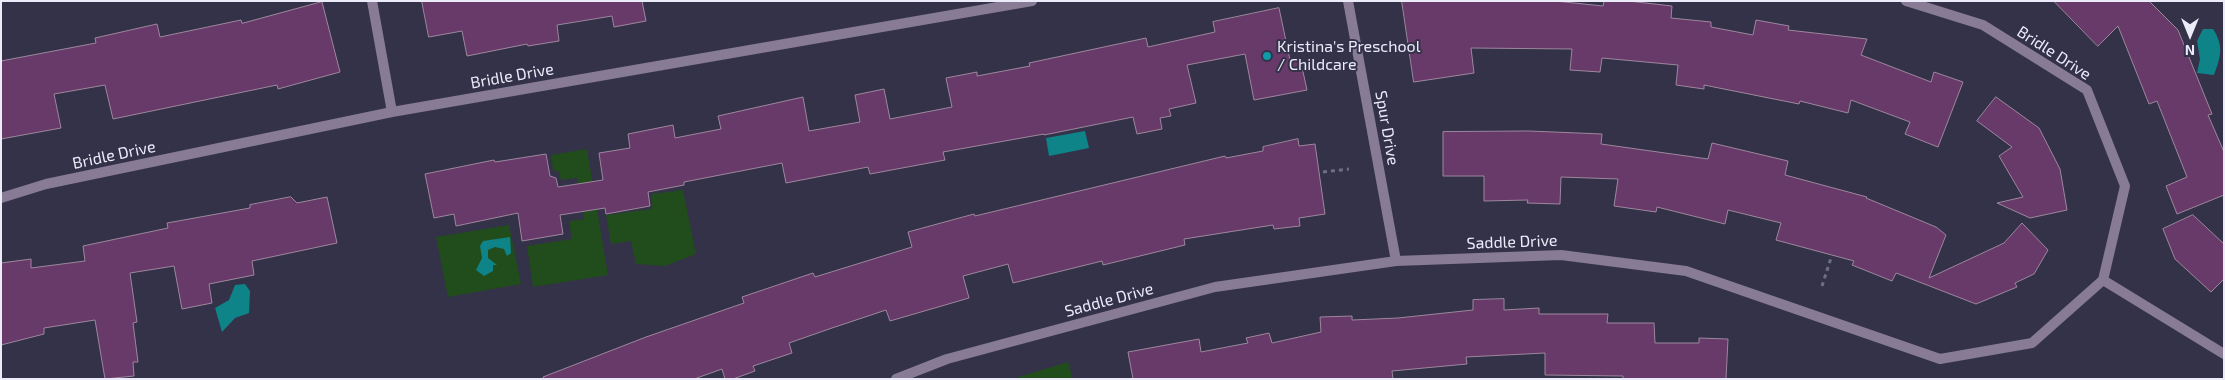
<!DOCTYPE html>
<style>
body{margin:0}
#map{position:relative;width:2225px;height:380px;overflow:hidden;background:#343249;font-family:"Exo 2",sans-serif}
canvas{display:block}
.frame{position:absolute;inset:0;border:2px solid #ebebfa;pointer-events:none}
.north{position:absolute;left:2165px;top:10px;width:50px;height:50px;-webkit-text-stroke:4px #343249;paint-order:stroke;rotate:180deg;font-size:14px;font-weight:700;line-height:20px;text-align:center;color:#ebebfa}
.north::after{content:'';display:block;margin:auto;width:18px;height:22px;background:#ebebfa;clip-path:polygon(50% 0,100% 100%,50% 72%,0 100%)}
</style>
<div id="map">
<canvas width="2225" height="380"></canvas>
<div class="frame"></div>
<div class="north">N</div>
</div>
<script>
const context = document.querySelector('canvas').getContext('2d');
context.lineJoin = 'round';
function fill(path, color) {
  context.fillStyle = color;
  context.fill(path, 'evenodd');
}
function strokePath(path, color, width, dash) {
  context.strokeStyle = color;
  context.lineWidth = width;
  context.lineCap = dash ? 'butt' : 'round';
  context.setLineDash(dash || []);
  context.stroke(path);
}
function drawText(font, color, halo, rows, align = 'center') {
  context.font = font + ' "Exo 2",sans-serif';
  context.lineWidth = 4;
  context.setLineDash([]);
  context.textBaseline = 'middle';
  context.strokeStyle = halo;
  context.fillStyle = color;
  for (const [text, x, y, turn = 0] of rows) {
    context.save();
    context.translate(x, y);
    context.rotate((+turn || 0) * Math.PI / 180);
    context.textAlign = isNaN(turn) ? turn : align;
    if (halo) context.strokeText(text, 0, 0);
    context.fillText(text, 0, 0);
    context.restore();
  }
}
const green = new Path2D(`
 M587,149L608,275L533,287L527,246L572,239L569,221L584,219L577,178L561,180L559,172L553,170L551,155Z
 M683,190L696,254L665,266L636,264L631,241L611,244L606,215L652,209L651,194Z
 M509,225L521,284L448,297L436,237Z
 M1068,362L1073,379H1012Z`);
const water = new Path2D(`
 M2203,29H2213C2224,46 2221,56 2214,75L2197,73L2200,59L2197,41Z
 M1085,131L1089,148L1049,156L1046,138Z
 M510,237L511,253L507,256L504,249L495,247L488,250V258L497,265H493V271L484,276L476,270L482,258L480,246L483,241Z
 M245,284L250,291L249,313L235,318L222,332L215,308L229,300L235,285Z`);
const building = new Path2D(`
 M422,1H642L646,21L614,27L612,16L557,25L559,41L528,46L527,44L467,56L462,31L429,37Z
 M1402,1H1555L1603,6L1604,1H1628L1672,6L1671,18L1711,22V27L1753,35L1756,20L1789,26L1788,30L1867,39L1861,55L1931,82L1934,72L1963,82L1938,147L1905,134L1910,122L1851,100L1848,113L1800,101L1799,104L1704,85V89L1676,85L1678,65L1602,58L1600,72L1570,70L1572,49L1471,48L1474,73L1414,82Z
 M2054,1H2149L2178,30L2212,114L2208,115L2224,152V195L2177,214L2166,186L2187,177L2157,101L2149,104L2118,26L2098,46Z
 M322,2L340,72L278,89L277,85L113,119L105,85L54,94L61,128L1,139V61L96,43L95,38L157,24L160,37L241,20L242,23Z
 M1279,8L1290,60L1300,58L1307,90L1254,100L1245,54L1187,65L1196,103L1169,109L1171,116L1160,118L1162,129L1137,134L1133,117L1044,135V134L943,152L945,160L870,174L868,167L786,183L782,163L684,182V185L648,192L650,206L606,214L605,208L560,215L563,234L522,241L518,213L456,226L454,214L434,218L425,174L494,160L495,162L546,154L550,176L556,178L558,187L603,180L599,153L630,148L628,134L673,125L675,138L721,129L718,116L803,97L809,131L860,122L855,95L884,89L890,119L952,107L946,78L977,72V76L1030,66L1029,63L1146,38L1148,47L1215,32L1213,22Z
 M1996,97L2039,128L2060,169L2067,210L2030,218L1997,203L2023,197L1999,156L2012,147L1977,121Z
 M1529,131L1602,134L1601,144L1708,159L1712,143L1788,161L1785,175L1867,197L1866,198L1936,227L1946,235L1929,278L2004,243L2022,223L2048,250L2034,274L2015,283L2017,287L1976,304L1896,273L1892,281L1852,265L1854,261L1776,240L1781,223L1728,210L1725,224L1657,207L1656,212L1614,206L1618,179L1561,177L1560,204L1527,203L1528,200L1484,201V176H1443V132Z
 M1298,139L1299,146L1315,144L1325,214L1299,218L1300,226L1274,229L1273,225L1184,239L1185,245L1103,265L1102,261L1013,283L1008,264L963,276L969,298L890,321L886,310L832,328L789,343L792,353L753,366L755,371L733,379H725L722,369L694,379H544L543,377L646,337L744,303L742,297L813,273L815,277L912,247L908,232L974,214L975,216L1225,156L1226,158L1263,151V147Z
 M291,197L297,203L327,197L337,243L252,261L254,275L209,284L212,303L182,309L174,266L130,273L137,322L133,323L138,362H133L134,376L105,379L95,320L44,328V334L1,345V263L31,259V268L85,261L83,246L168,228L167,223L250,208V205Z
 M2193,215L2224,244V279L2211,292L2175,259L2163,229Z
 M1504,299V310L1539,308V314H1608L1607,323H1654L1655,343H1699V338L1728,339L1726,379H1623V376L1545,375V353L1466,357L1467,364L1392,371L1393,379H1133L1128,352L1199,339L1201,352L1248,343L1246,338L1269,333L1272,343L1321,332L1320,317L1352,316V320L1398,318L1473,310V300Z`);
const path = new Path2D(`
 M1323,172L1349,169
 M1822,286L1831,258`);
const street = new Path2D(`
 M372,1L392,112
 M1348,1L1396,261
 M1906,1L1983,25L2087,90L2125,186L2103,280
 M1,198L46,184L392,112L1032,1
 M2103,280L2224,354
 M896,379L947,359L1215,287L1396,261L1561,255L1686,271L1940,359L2032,343L2103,280`);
const markers = [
 [1267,56,5,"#0f9aa8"]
];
const poiNames = [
 ["Kristina's Preschool",1277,47],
 ["/ Childcare",1277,65]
];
const streetNames = [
 ["Bridle Drive",2054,53,33],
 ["Bridle Drive",512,76,-10],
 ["Spur Drive",1387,128,80],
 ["Bridle Drive",114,155,-12],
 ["Saddle Drive",1512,242,-2],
 ["Saddle Drive",1109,300,-15]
];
fill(green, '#214c1c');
fill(water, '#0e8489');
fill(building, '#673a69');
strokePath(building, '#9d879d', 1);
strokePath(path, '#6f6e82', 3, [4, 4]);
strokePath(street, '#877b95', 10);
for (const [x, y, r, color] of markers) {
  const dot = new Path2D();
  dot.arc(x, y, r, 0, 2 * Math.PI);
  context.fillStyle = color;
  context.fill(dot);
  strokePath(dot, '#343249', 2);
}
drawText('16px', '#ebebfa', '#343249', poiNames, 'left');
drawText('16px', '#ebebfa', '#343249', streetNames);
</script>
